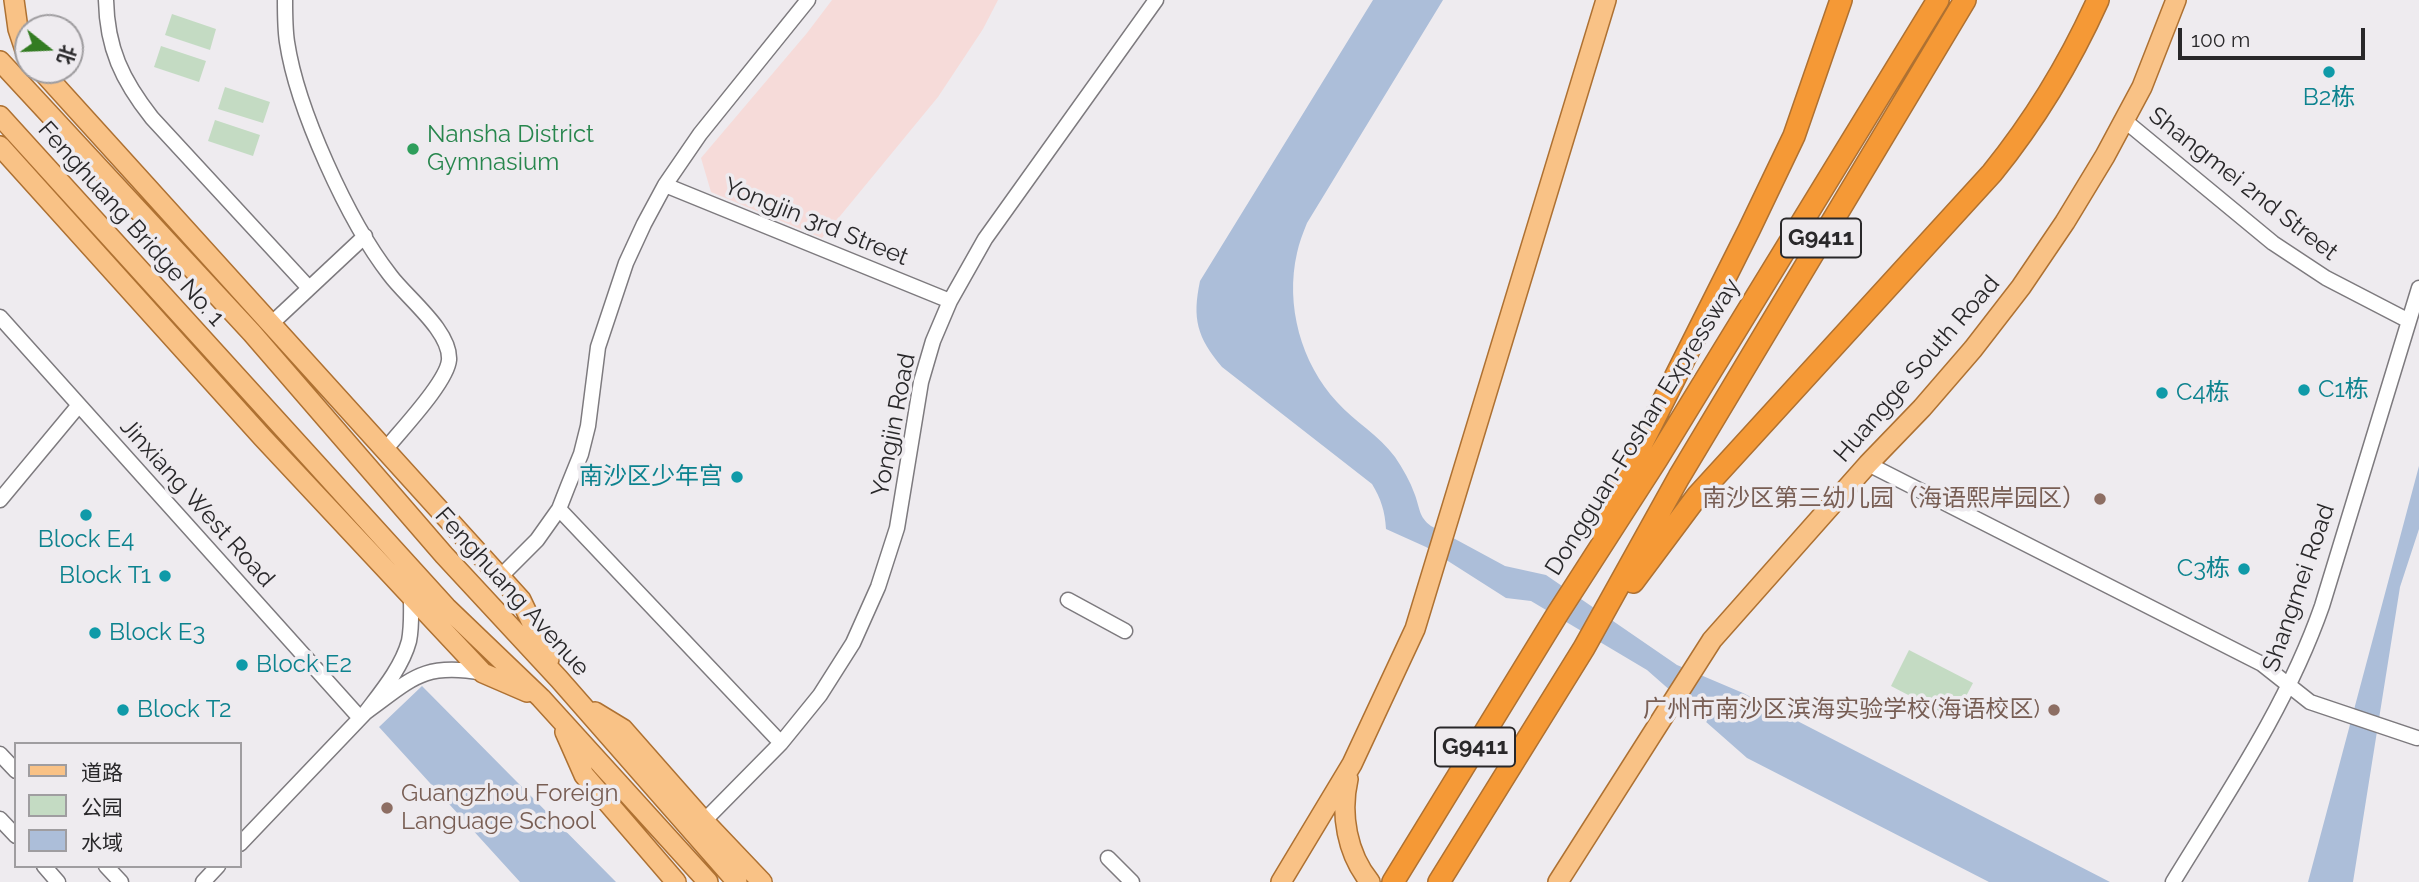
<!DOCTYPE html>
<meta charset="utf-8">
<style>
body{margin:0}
#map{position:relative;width:2419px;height:882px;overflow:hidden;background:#eeebef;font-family:Raleway,"Noto Sans SC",sans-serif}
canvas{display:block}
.legend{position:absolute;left:14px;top:742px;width:228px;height:126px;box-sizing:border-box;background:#eeebef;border:2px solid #9f9da0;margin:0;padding:9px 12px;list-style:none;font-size:21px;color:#29282a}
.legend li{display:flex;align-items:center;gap:14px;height:35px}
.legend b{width:35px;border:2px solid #9f9da0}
.north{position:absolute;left:14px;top:14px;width:70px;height:70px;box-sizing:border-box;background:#eeebef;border:2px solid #9f9da0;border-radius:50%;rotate:108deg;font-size:19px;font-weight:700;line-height:28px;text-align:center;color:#29282a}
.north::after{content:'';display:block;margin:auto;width:24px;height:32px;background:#337c22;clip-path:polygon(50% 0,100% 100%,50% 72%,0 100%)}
.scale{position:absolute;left:2178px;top:28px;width:187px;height:32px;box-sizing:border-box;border:4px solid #29282a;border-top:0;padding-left:9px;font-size:21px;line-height:24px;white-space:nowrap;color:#29282a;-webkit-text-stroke:5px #eeebef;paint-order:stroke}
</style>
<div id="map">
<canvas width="2419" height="882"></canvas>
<ul class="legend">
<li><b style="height:9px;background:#f9c286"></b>道路</li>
<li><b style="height:19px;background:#c4dbc3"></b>公园</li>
<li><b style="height:19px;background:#acbed9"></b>水域</li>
</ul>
<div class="north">北</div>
<div class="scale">100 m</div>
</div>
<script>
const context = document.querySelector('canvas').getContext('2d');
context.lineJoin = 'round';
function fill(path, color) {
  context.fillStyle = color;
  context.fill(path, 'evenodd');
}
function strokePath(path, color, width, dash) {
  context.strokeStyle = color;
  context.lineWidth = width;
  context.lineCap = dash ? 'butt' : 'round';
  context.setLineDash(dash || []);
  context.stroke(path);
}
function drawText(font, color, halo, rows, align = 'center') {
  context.font = font + ' Raleway,"Noto Sans SC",sans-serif';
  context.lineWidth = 7;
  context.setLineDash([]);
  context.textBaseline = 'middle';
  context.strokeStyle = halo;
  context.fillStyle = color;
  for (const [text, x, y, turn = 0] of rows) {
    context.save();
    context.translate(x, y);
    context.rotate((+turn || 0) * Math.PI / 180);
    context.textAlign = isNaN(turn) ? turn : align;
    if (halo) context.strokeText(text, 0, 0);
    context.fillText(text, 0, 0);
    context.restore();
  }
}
const commercial = new Path2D(`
 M832,0H998L983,29L938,97L822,238L711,192L701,158L807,33Z`);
const green = new Path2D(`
 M172,14L216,29L210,50L165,35Z
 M161,46L206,61L199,82L154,67Z
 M225,87L270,102L263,123L218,109Z
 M215,120L260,135L253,156L208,141Z
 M1909,650L1973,683L1954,719L1891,686Z`);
const water = new Path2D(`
 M1373,0H1443L1307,223C1303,233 1299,243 1297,253C1285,305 1301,363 1337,402C1355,422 1379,435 1395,457C1403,469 1410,481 1415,495C1420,509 1419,517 1431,526L1505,566L1546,575L1677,665L1743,693L2110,882H1989L1747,758L1647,670L1531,601L1506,598L1426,547L1386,529C1385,511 1381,499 1372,484L1222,367C1197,337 1192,319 1200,281Z
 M2419,466V529L2400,587L2353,882H2308Z
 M422,686L616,882H520L379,727Z`);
const minor = new Path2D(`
 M106,0C107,48 122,80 152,118L309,288
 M285,0C285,14 285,29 287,42C297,109 348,221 390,275C406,297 451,331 449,360C447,382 401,430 385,450
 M2124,120L2273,243L2326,278L2409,321
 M665,185L950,301
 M0,317L360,718
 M271,324L365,236
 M1868,464L2262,664L2310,702L2417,738
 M0,500L79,405
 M559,509L781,743
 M500,577L537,540L559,509L568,486L581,454L588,426L598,347L626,263L644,224L665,185L700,134L808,0
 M411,596C411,611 412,626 409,641C402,667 382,691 366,712C412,679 423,662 483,673
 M1068,600L1125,631
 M0,754L16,771
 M0,819L16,836
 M704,821L781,743L820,695L853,643L878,587L897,528L921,382L933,341L950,301L985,239L1156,0
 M240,844L365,713
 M1108,858L1132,882
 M44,866L58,882
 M106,866L121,882
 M203,882L218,866
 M2173,882C2228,792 2287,706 2322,606L2419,288`);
const major = new Path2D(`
 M14,0L18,29L26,53
 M0,61L252,333L444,555L559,679L737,882
 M41,70L521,600L549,659
 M0,116L446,607L541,698L708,882
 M0,146L263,438L483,673L527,692
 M595,712L623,729L704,821L762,882
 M565,732L584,775L676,882
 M1348,779C1340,814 1347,854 1370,882
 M1281,882L1352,764L1415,629L1606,0
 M1558,882L1712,640L1868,464L1922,408L1973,349L2021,287L2065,222L2105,156L2142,87L2176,0`);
const highway = new Path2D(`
 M1599,529L1749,230L1794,136L1841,0
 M1633,582L1698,495L1992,173C2035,120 2070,62 2098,0
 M1393,882L1558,613L1657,459L1938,0
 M1439,882L1584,648L1679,477L1965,0`);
const markers = [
 [2329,72,7,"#0f9aa8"],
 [413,149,7,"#2e9e5b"],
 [2304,390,7,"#0f9aa8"],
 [2162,393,7,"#0f9aa8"],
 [737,477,7,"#0f9aa8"],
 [2100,499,7,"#8d6e63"],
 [86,515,7,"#0f9aa8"],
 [2244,569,7,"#0f9aa8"],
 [165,576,7,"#0f9aa8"],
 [95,633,7,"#0f9aa8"],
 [242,665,7,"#0f9aa8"],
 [123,710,7,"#0f9aa8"],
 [2054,710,7,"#8d6e63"],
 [387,808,7,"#8d6e63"]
];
const shields = [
 [1821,238,80],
 [1475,747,80]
];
const shieldNames = [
 ["G9411",1821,238],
 ["G9411",1475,747]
];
const cultureNames = [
 ["B2栋",2329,98,"center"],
 ["C1栋",2318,390],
 ["C4栋",2176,393],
 ["南沙区少年宫",723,477,"right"],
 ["Block E4",86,540,"center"],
 ["C3栋",2230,569,"right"],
 ["Block T1",151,576,"right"],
 ["Block E3",109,633],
 ["Block E2",256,665],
 ["Block T2",137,710]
];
const leisureNames = [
 ["Nansha District",427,135],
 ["Gymnasium",427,163]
];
const streetNames = [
 ["Shangmei 2nd Street",2243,184,38],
 ["Yongjin 3rd Street",816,222,22],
 ["Fenghuang Bridge No. 1",131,224,48],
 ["Huangge South Road",1917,369,-49],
 ["Yongjin Road",894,425,-79],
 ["Dongguan-Foshan Expressway",1643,427,-58],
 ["Jinxiang West Road",197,503,48],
 ["Shangmei Road",2299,588,-71],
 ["Fenghuang Avenue",512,592,48]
];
const educationNames = [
 ["南沙区第三幼儿园（海语熙岸园区）",2086,499],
 ["广州市南沙区滨海实验学校(海语校区)",2040,710],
 ["Guangzhou Foreign",401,794,"left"],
 ["Language School",401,822,"left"]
];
fill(commercial, '#f6dbd9');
fill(green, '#c4dbc3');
fill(water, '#acbed9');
strokePath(minor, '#7d7a7e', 17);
strokePath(major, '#ae7132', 22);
strokePath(highway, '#ae7132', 24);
strokePath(minor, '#fff', 14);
strokePath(major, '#f9c286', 19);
strokePath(highway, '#f59936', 21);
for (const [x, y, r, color] of markers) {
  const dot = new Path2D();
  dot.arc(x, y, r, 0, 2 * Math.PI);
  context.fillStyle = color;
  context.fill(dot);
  strokePath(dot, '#eeebef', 2.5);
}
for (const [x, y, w] of shields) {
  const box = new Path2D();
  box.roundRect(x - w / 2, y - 19.5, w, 39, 5);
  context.fillStyle = '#eeebef';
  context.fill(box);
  strokePath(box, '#29282a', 2);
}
drawText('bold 23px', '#29282a', null, shieldNames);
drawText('24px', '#0d838f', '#eeebef', cultureNames, 'left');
drawText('24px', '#27864d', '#eeebef', leisureNames, 'left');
drawText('24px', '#29282a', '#eeebef', streetNames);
drawText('24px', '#785e54', '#eeebef', educationNames, 'right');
</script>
